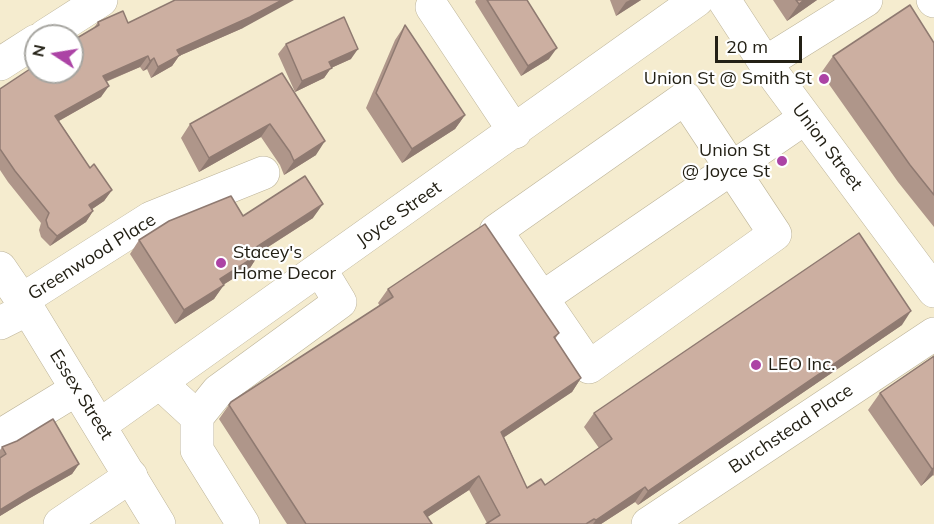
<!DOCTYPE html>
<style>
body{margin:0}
#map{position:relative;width:934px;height:524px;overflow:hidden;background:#f5eccf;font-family:Mulish,sans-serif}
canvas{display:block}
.north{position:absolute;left:24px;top:24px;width:60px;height:60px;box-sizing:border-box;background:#fff;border:2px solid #a7a6a1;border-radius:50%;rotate:282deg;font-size:16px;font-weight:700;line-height:24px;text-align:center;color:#232015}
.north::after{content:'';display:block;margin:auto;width:21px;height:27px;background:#ac43a5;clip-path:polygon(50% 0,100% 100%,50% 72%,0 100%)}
.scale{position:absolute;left:715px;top:36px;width:87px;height:27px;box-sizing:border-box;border:3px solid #232015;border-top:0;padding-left:8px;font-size:18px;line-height:21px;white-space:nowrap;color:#232015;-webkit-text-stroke:4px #fff;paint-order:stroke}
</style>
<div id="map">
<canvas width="934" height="524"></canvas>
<div class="north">N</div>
<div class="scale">20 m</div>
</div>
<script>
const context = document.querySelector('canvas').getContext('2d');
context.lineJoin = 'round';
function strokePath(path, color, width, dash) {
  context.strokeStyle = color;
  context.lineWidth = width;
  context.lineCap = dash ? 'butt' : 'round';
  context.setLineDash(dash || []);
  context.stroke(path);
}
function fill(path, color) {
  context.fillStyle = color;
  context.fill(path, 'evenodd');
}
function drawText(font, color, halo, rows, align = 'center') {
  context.font = font + ' Mulish,sans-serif';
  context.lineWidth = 4.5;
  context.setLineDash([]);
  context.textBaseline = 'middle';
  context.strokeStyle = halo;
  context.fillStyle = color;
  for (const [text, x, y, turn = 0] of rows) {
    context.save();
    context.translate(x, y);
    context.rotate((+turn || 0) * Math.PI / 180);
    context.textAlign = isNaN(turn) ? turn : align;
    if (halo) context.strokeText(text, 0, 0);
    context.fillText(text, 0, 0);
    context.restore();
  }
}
const minor = new Path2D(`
 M933,0L934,1
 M432,7L515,132
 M45,36L101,0
 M765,63L866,0
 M0,64L36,41
 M685,98L775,234L589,367L496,231Z
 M542,298L805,118
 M22,300L151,218L263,173
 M0,323L28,309
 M160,383L197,417V450L243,524
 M197,417L218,391L340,302L320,269
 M100,425L697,0
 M0,436L77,389
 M60,524L131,476
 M648,524L934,334`);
const major = new Path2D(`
 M724,0L765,63L934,291
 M0,268L28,309L159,524`);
const wall = new Path2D(`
 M476,0H527L549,59L521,76L475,2Z
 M610,0H641L616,16Z
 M773,0H817L787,21Z
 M98,22L243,28L179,56L172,66L151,78L147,69L143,71L140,67L106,82L101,97L59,121L90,168L112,190L104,201L92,209L93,211L86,222L50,246L41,237L39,230L41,223L8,182L0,170V89L93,29Z
 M405,25L465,115L455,129L402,163L366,108L395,40Z
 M934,43V227L898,182L821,73L833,56Z
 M286,44L351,59L331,68L324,78L295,92L278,54Z
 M282,73L316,155L284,175L280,165L261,137L199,172L181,138L190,124Z
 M243,216L313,218L259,253V254L250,268L223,285L214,299L175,324L130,254L139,240Z
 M388,289L559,333L555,339L581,378L572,392L504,437L527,488L545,485L599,448L584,427L594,413L902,325L638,505L635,502L601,524H486L487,523L469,490L427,517L432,524H287L219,419L231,402L380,306L378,303Z
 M934,356V476L933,475L921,486L868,410L880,393Z
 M2,447L79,464L72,474L23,502L0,516V450Z`);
const shadedWall = new Path2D(`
 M282,0H294L243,28L179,56L172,66L151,78L158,67L177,50Z
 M630,0H641L616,16L626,2Z
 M804,0H817L787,21L799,4Z
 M557,48L549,59L521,76L528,66Z
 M358,49L351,59L331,68L324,78L295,92L302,81L329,62Z
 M148,56L140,67L95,86L103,76Z
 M154,58L147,69L143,71L150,61Z
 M109,86L101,97L48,127L55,116Z
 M465,115L455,129L402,163L412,149Z
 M270,124L261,137L199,172L209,158Z
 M325,141L316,155L284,175L294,161Z
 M112,190L104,201L82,216L89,205Z
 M323,204L313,218L246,261L255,248Z
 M93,211L86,222L50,246L57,236Z
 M259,254L250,268L210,293L220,279Z
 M224,285L214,299L175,324L184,310Z
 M911,311L902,325L638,505L648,491Z
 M581,378L572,392L491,446L501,432Z
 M79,464L72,474L23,502L0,516V510L31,491Z
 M934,468L933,475L921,486L932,469Z
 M479,476L469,490L417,524L424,512Z
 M645,487L635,502L601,524H593L596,520Z`);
const building = new Path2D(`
 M175,0H282L250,17L177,50L180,55L158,67L154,58L150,61L148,56L103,76L109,86L55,116L90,168L94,164L112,190L89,205L93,211L57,236L48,227L46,220L49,213L15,171L0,149V89L36,65V72H72V41L99,25L98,22L123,11L128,23Z
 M487,0H527L557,48L528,66Z
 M796,0H804L799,4Z
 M910,5L934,43V195L910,165L833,56Z
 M344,17L358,49L329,62L332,68L302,81L286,44Z
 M405,25L465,115L412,149L376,93Z
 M282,73L325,141L294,161L290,152L270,124L209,158L190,124Z
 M305,176L323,204L255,248L259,254L220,279L224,285L184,310L139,240L169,221L231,196L243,216Z
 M485,224L559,333L554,337L581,378L501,432L527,488L541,479L545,485L612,439L594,413L859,233L911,311L648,491L645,487L596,520L594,519L586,524H486L500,515L479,476L424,512L432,524H306L229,405L231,402L393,297L388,289Z
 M934,356V468L932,469L880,393Z
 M53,419L79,464L31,491L0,510V458L6,454L2,447L17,441Z`);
const markers = [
 [824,79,6,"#ac43a5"],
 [782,161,6,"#ac43a5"],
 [221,263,6,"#ac43a5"],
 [756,365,6,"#ac43a5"]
];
const poiNames = [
 ["Union St @ Smith St",812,79],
 ["Union St",770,151],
 ["@ Joyce St",770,172],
 ["Stacey's",233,253,"left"],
 ["Home Decor",233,274,"left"],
 ["LEO Inc.",768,365,"left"]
];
const streetNames = [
 ["Union Street",827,147,53],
 ["Joyce Street",399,214,-35],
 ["Greenwood Place",92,257,-32],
 ["Essex Street",81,395,58],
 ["Burchstead Place",791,429,-34]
];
strokePath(minor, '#bcb398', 34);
strokePath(major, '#bcb398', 34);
strokePath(minor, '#fff', 33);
strokePath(major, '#fff', 33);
fill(wall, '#af968a');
fill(shadedWall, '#8f7a71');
fill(building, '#ccafa1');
strokePath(building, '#8f7a71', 1.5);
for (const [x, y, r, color] of markers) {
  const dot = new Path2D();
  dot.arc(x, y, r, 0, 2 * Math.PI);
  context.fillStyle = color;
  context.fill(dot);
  strokePath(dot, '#fff', 2);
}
drawText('18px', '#232015', '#fff', poiNames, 'right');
drawText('18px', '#232015', '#fff', streetNames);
</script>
